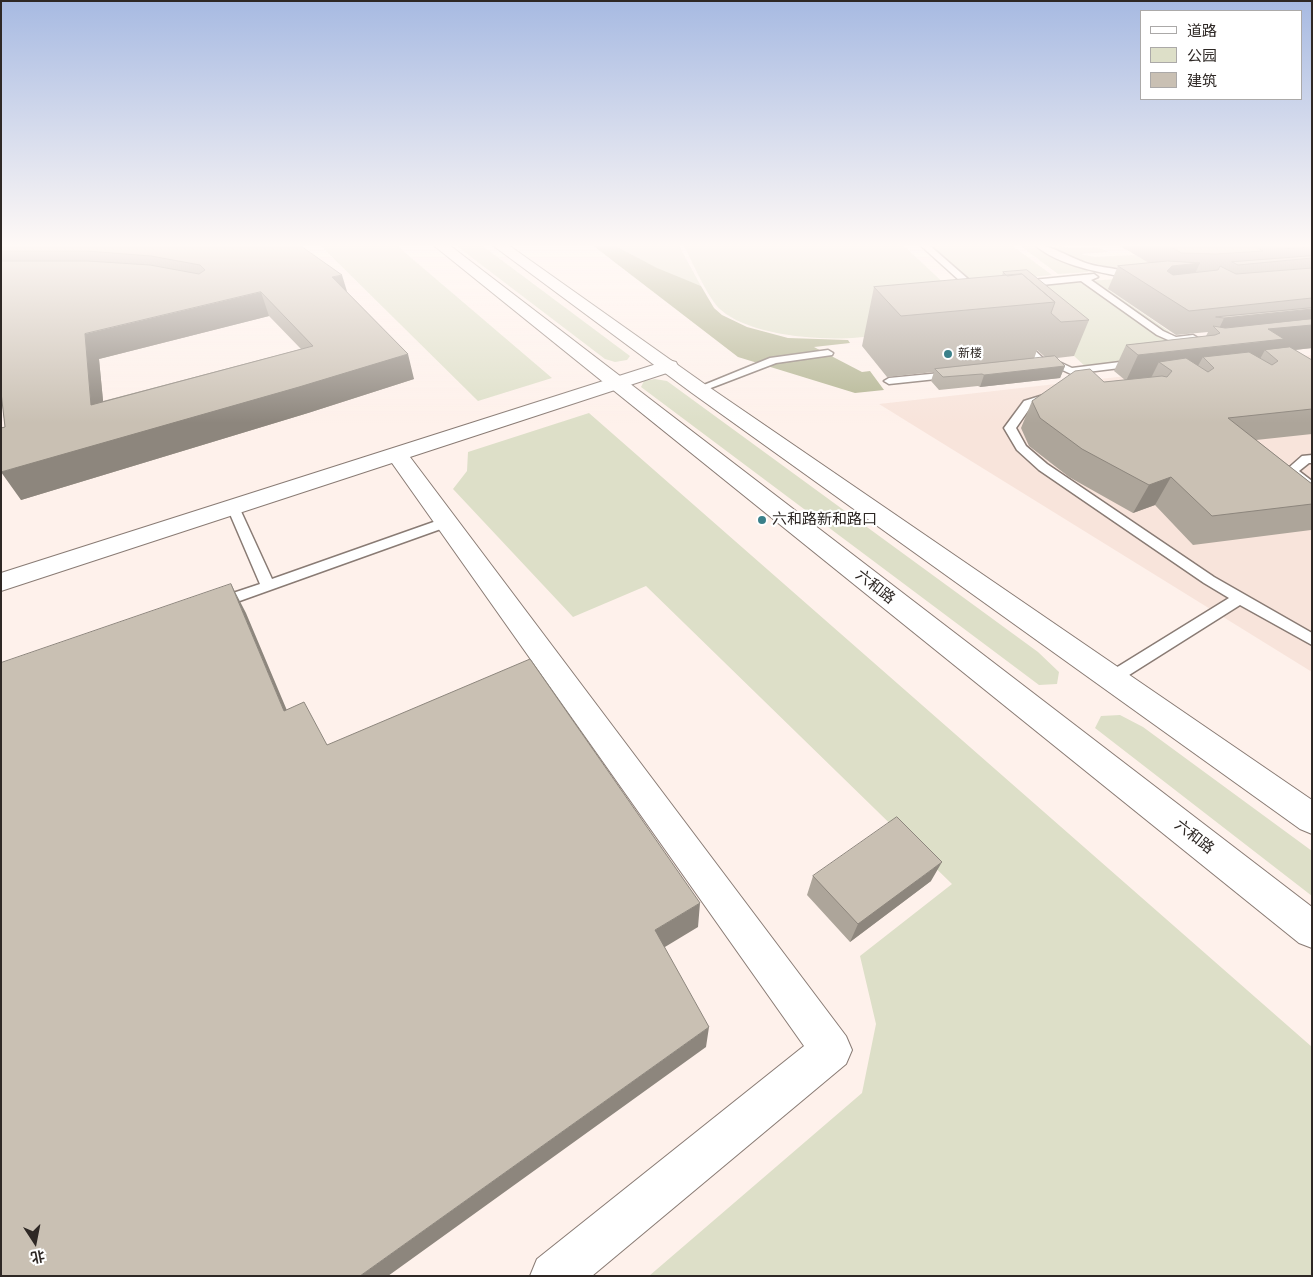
<!DOCTYPE html>
<meta charset="utf-8">
<style>
body{margin:0}
#map{position:relative;width:1313px;height:1277px;overflow:hidden;background:#fef1eb;font-family:"Noto Sans","Noto Sans SC",sans-serif}
canvas{display:block}
.frame{position:absolute;inset:0;border:2px solid #2e2825;pointer-events:none}
.legend{position:absolute;left:1140px;top:10px;width:162px;height:90px;box-sizing:border-box;background:#fff;border:1px solid #aba9a8;margin:0;padding:6px 9px;list-style:none;font-size:15px;color:#2e2825}
.legend li{display:flex;align-items:center;gap:10px;height:25px}
.legend b{width:25px;border:1px solid #aba9a8}
.north{position:absolute;left:10px;top:1217px;width:50px;height:50px;-webkit-text-stroke:4px #fff;paint-order:stroke;rotate:169deg;font-size:14px;font-weight:700;line-height:20px;text-align:center;color:#2e2825}
.north::after{content:'';display:block;margin:auto;width:18px;height:22px;background:#2e2825;clip-path:polygon(50% 0,100% 100%,50% 72%,0 100%)}
</style>
<div id="map">
<canvas width="1313" height="1277"></canvas>
<div class="frame"></div>
<ul class="legend">
<li><b style="height:6px;background:#fff"></b>道路</li>
<li><b style="height:14px;background:#dddfc8"></b>公园</li>
<li><b style="height:14px;background:#c9c0b3"></b>建筑</li>
</ul>
<div class="north">北</div>
</div>
<script>
const context = document.querySelector('canvas').getContext('2d');
context.lineJoin = 'round';
function fill(path, color) {
  context.fillStyle = color;
  context.fill(path, 'evenodd');
}
function strokePath(path, color, width, dash) {
  context.strokeStyle = color;
  context.lineWidth = width;
  context.lineCap = dash ? 'butt' : 'round';
  context.setLineDash(dash || []);
  context.stroke(path);
}
function drawText(font, color, halo, rows, align = 'center') {
  context.font = font + ' "Noto Sans","Noto Sans SC",sans-serif';
  context.lineWidth = 4.5;
  context.setLineDash([]);
  context.textBaseline = 'middle';
  context.strokeStyle = halo;
  context.fillStyle = color;
  for (const [text, x, y, turn = 0] of rows) {
    context.save();
    context.translate(x, y);
    context.rotate((+turn || 0) * Math.PI / 180);
    context.textAlign = isNaN(turn) ? turn : align;
    if (halo) context.strokeText(text, 0, 0);
    context.fillText(text, 0, 0);
    context.restore();
  }
}
const built = new Path2D(`
 M1312,355V672L879,404Z`);
const green = new Path2D(`
 M319,244H395L552,378L478,401Z
 M454,244H480L630,356L627,360L615,362L605,359Z
 M612,244H678L701,286L663,272Z
 M683,244H902L968,306C939,315 906,330 877,335C837,343 753,338 721,310C708,299 692,261 683,244Z
 M927,244H1010L1052,275L971,283Z
 M1018,244H1033L1057,257L1080,265L1089,272L1058,274Z
 M1061,246C1076,252 1093,242 1108,252L1081,254L1094,257L1135,255L1154,264L1126,272L1067,256L1047,248Z
 M1129,278L1109,290L1170,332L1163,333L1090,281Z
 M1076,282C1100,285 1135,322 1157,335C1169,342 1179,347 1190,355L1088,369L1074,356L1008,287Z
 M655,379L667,381L1038,652L1059,672L1057,684L1039,685L1015,667L641,387L644,381Z
 M589,413L1312,1047V1276H649L862,1093L876,1024L860,956L952,884L646,586L573,617L453,489L467,471L468,452Z
 M1120,715L1143,727L1312,851V896L1095,728L1101,716Z`);
const forest = new Path2D(`
 M591,244H612L657,268L701,286L714,308L722,315L747,327L788,338L848,340L850,343L814,347L862,372L870,371L884,390L855,393L738,357Z`);
const service = new Path2D(`
 M919,244H928L976,286V290H970Z
 M1034,244C1049,244 1072,259 1089,264C1101,268 1129,269 1138,276L1134,279C1104,273 1057,266 1034,244Z
 M1094,274L1098,277L1091,280L1163,331L1176,337L1193,335L1198,338L1193,341L1175,343L1157,335L1081,281L1022,287L1018,284L1022,281Z
 M1020,338L1023,339L1047,362L1055,360L1072,368L1136,360L1141,363L1136,366L1071,374L1054,366L1041,367L1015,341Z
 M828,350L833,353L832,355L776,363L703,391H695L694,389L770,358Z
 M951,372L956,375L955,377L889,384L884,381L889,378Z
 M1050,393L1054,394L1055,396L1054,398L1032,405L1016,428L1026,446L1047,464L1214,577L1312,633V645L1240,605L1118,682L1112,684L1106,682L1104,678L1106,674L1229,598L1204,583L1039,470L1017,450L1004,428L1024,401Z
 M1312,455V463H1309L1299,471L1312,481V491L1308,490L1285,471L1302,456Z
 M233,503L239,507L272,579L442,519H452L453,522L452,525L220,608L215,607L213,603L215,599L260,584L227,507Z`);
const minor = new Path2D(`
 M669,360L676,362L678,366L676,370L410,457L846,1036L852,1050L846,1064L592,1276H530L537,1259L804,1046L392,463L1,591V573Z`);
const secondary = new Path2D(`
 M432,244H448L1312,907V948L1299,943Z
 M491,244H507L706,385L1312,800V834L1300,829L692,393Z`);
const wall = new Path2D(`
 M1,244H298L347,292L414,379L308,413L21,500L5,427L1,392ZM269,316L301,349L103,401L99,359Z
 M1117,244H1312V348L1295,350L1312,360V434L1256,440L1312,484L1311,530L1193,545L1155,505L1133,513L1069,477L1029,446L1021,428L1032,401L1104,382L1125,380L1114,371L1126,345L1206,336L1208,332L1176,335L1108,289L1118,266L1149,263Z
 M1003,272L1089,320L1074,356L1057,358L1065,366L1060,378L980,387L978,386L939,390L931,381L934,372L887,377L862,346L874,287L1002,276ZM1037,350L1045,357L1034,359Z
 M813,876L931,881L850,942L807,895Z`);
const shadedWall = new Path2D(`
 M1200,263L1189,286L1167,271L1172,266Z
 M342,275L349,298L332,277Z
 M261,292L269,316L99,359L106,431L91,405L85,334Z
 M1312,309V348L1276,352L1265,350L1256,366L1214,368L1203,357L1194,373L1172,371L1159,362L1151,378L1126,381L1138,355L1261,342L1220,333L1218,331L1224,318Z
 M408,354L414,379L308,413L21,500L1,472Z
 M1065,366L1060,378L980,387L984,375Z
 M1171,477L1155,505L1133,513L1149,485Z
 M231,584L246,613L299,739L284,711Z
 M942,862L931,881L850,942L858,924Z
 M700,903L698,927L655,953V930Z
 M709,1027L706,1047L388,1276H360Z`);
const building = new Path2D(`
 M1,244H298L342,275L332,277L408,354L299,387L1,472V428L5,427L1,392V261H87L150,265L199,274L205,270L200,265L151,256L87,251H1ZM261,292L313,346L91,405L85,334Z
 M1165,244H1251L1263,251L1216,254L1182,253Z
 M1270,244H1312V247L1280,249Z
 M1312,256V258L1238,265L1232,262Z
 M1168,261L1200,263L1172,266L1167,271L1173,275L1218,270L1220,266L1236,274L1312,268V298L1189,311L1118,266Z
 M1027,270L1089,320L1061,322L1051,313L1055,302L1022,274L1007,276L1003,272Z
 M1022,274L1055,302L901,316L874,287Z
 M1312,308V309L1224,318L1216,317Z
 M1312,319V325L1268,329L1284,339L1138,355L1126,345L1215,335L1220,333L1213,326L1225,328Z
 M1290,347L1312,360V409L1228,418L1312,484V504L1212,516L1171,477L1149,485L1082,449L1040,418L1032,401L1075,371L1090,369L1104,382L1162,376L1167,377L1172,371L1159,362L1186,358L1208,372L1214,368L1203,357L1249,352L1272,365L1278,361L1265,350Z
 M1055,356L1065,366L984,375L982,374L943,377L935,369Z
 M231,584L284,711L304,702L327,745L530,659L700,903L655,930L709,1027L360,1276H1V663Z
 M897,817L942,862L858,924L813,876Z`);
const markers = [
 [948,354,5,"#3a808a"],
 [762,520,5,"#3a808a"]
];
const farPoinames = [
 ["新楼",958,354]
];
const poiNames = [
 ["六和路新和路口",772,520]
];
const streetNames = [
 ["六和路",875,587,38],
 ["六和路",1194,837,38]
];
fill(built, '#f8e4db');
fill(green, '#dddfc8');
fill(forest, '#b2b491');
strokePath(service, '#897b74', 3);
strokePath(minor, '#897b74', 2);
strokePath(secondary, '#897b74', 2);
fill(service, '#fff');
fill(minor, '#fff');
fill(secondary, '#fff');
fill(wall, '#ada59a');
fill(shadedWall, '#8d867d');
fill(building, '#c9c0b3');
strokePath(building, '#8d867d', 1);
const sky = context.createLinearGradient(0, 0, 0, 423);
sky.addColorStop(0, '#a7bae2');
sky.addColorStop(0.58, '#fff9f6');
sky.addColorStop(1, '#fff9f600');
context.fillStyle = sky;
context.fillRect(0, 0, 1313, 423);
for (const [x, y, r, color] of markers) {
  const dot = new Path2D();
  dot.arc(x, y, r, 0, 2 * Math.PI);
  context.fillStyle = color;
  context.fill(dot);
  strokePath(dot, '#fff', 2);
}
drawText('12px', '#2e2825', '#fff', farPoinames, 'left');
drawText('15px', '#2e2825', '#fff', poiNames, 'left');
drawText('15px', '#2e2825', '#fff', streetNames);
</script>
